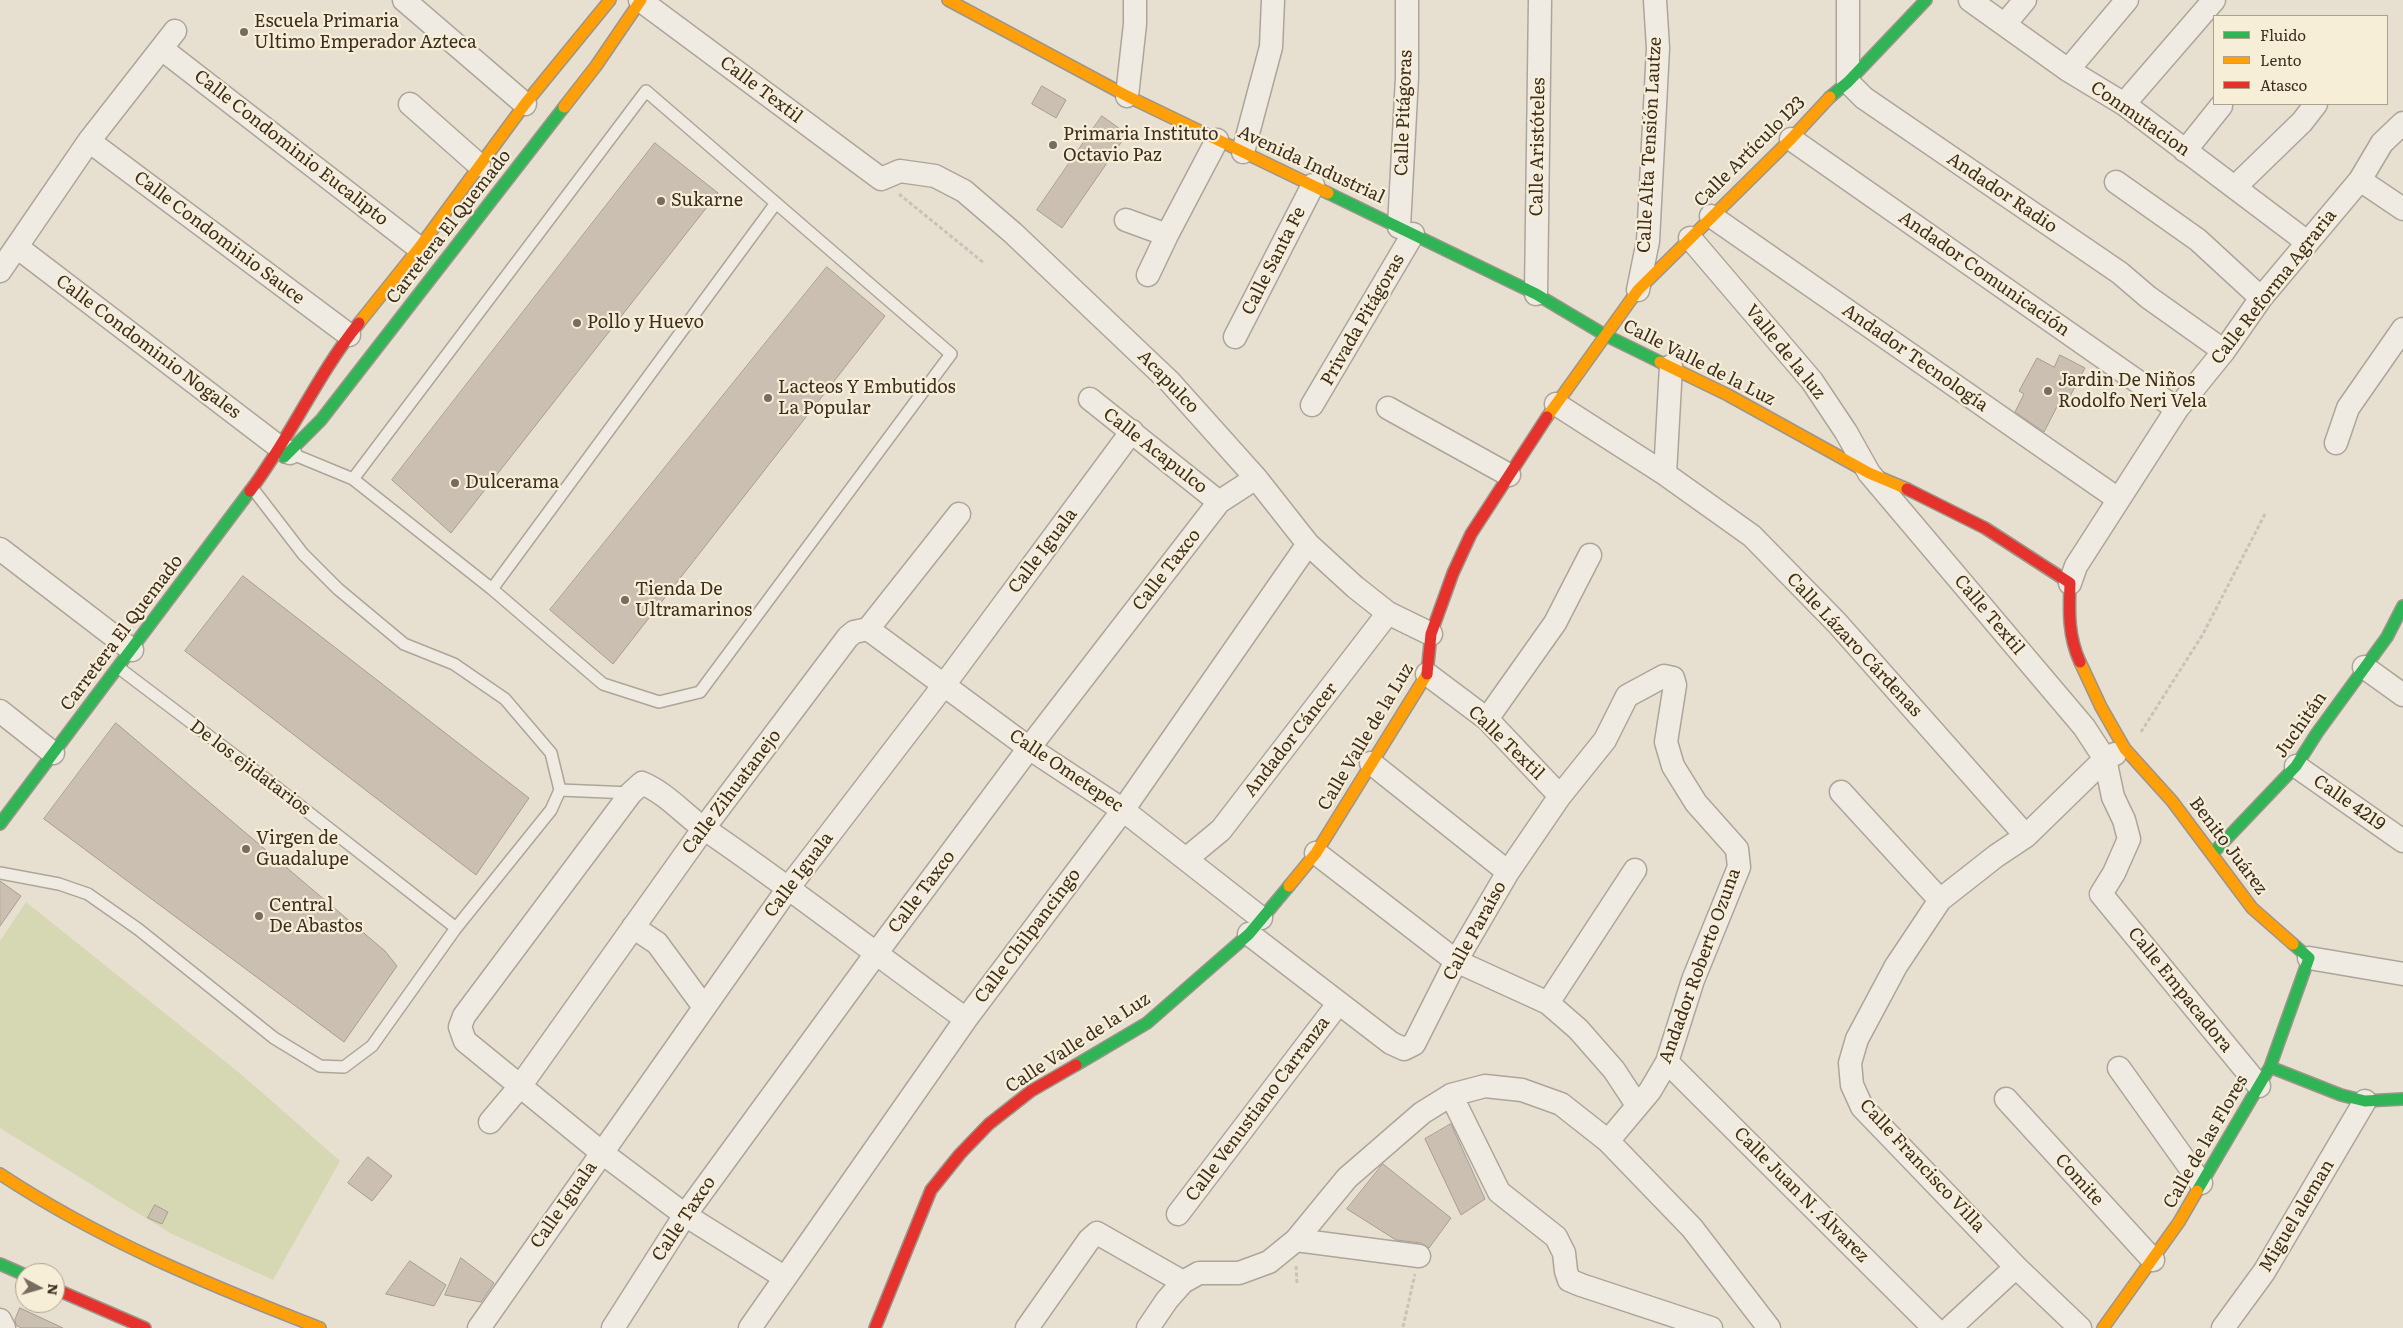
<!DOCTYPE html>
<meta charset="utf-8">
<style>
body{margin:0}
#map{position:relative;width:2403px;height:1328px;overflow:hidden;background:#e7e0d1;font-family:Literata,serif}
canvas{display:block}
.legend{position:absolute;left:2213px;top:15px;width:175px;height:90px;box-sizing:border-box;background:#f7eed8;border:1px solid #ada18e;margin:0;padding:6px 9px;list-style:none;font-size:15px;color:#3d2e20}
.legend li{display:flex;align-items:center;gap:10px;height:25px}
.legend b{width:25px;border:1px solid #ada18e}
.north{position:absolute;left:15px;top:1263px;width:50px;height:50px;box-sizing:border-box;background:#f7eed8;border:1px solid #ada18e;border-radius:50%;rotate:96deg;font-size:14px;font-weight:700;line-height:20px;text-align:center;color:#3d2e20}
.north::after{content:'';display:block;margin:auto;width:18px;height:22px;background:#786c5e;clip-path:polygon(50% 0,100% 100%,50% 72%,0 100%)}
</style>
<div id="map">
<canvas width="2403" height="1328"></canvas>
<ul class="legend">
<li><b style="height:6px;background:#30b455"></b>Fluido</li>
<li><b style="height:6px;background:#ff9f0a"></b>Lento</li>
<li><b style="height:6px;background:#e5322d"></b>Atasco</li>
</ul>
<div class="north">N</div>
</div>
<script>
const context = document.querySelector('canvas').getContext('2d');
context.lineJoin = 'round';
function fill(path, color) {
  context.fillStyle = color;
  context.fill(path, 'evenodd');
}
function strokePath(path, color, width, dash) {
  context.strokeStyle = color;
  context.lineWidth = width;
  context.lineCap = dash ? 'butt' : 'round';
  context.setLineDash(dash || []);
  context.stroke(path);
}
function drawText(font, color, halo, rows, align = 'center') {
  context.font = font + ' Literata,serif';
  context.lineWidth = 4.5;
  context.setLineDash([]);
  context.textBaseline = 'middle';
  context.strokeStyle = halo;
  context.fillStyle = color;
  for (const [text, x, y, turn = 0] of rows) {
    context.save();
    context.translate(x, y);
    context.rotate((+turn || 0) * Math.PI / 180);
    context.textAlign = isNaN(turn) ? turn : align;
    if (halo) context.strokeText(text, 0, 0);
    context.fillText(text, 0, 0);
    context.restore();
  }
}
const green = new Path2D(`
 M26,902L242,1075L340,1161L273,1280L170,1233L0,1128V941Z`);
const building = new Path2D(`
 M1042,86L1066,100L1056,118L1032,104Z
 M1102,116L1127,134L1062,228L1037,210Z
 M655,143L718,193L451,533L392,480Z
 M827,267L885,316L613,664L550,610Z
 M2060,355L2085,368L2067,402L2061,399L2044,432L2015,412L2024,394L2019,391L2037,358L2054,367Z
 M243,576L529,798L476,875L185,651Z
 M116,723L385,951L397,966L344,1042L44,819Z
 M0,881L21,896L0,926Z
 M1451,1124L1485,1199L1461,1215L1425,1139Z
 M368,1157L392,1176L372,1201L348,1183Z
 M1383,1164L1451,1218L1429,1248L1421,1243L1396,1240L1347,1209Z
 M155,1205L168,1212L162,1224L148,1218Z
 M461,1258L494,1283L481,1302L445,1295Z
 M410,1261L446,1285L434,1306L386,1294Z
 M20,1308L63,1328H21L16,1325L15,1320Z`);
const path = new Path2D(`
 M899,194L984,263
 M2141,732L2203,634L2266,512
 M1296,1266L1297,1283
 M1403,1327L1415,1274`);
const lane = new Path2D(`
 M290,453L353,479L492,589L603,684L659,702L700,692L951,354L646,91L353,479
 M253,489L303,554L338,589L404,644L454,664L505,699L551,753L560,790
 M492,589L776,203
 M119,668L271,783L456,928
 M560,790L631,793
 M0,873L59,884L88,894L138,929L274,1038L320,1066L344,1067L372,1046L456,928L551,810L560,790`);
const street = new Path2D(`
 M404,0L525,104
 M640,0L881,179L900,171L935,176L964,191L1013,233L1170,382L1256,478L1308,544L1355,587L1388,613L1431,634
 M1848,0V82L1864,98L2120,273L2148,297L2224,351
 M1970,0L2068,70L2124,104L2307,242
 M2005,24L2025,0
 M162,49L419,248
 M2068,70L2127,0
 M1127,96L1135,24V0
 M410,104L479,165
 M2124,104L2214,0
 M1791,139L2177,409
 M89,141L349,335
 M2185,151L2221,106
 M1243,152L1271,47L1273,0
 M2360,180L2403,209
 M2116,182L2198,240L2261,298
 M2235,187L2302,122L2316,104
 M1711,216L2118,499
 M1126,220L1167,235
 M1399,227L1407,77V0
 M1690,238L1812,381L1846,432L1869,473L2084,727L2105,759L2113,797L2124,820L2129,839L2114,873L2101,894L2259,1086
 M17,247L279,447L290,453
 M0,271L89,141L175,31
 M1148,275L1167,235L1217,140
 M1638,290L1648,241L1658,48L1655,0
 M1536,294L1540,0
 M1235,337L1313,185
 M1090,399L1219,502
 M1556,404L1665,474L1752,536L1837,623L2026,836
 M1312,405L1413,234
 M1388,408L1509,475
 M2336,443L2348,408L2403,329
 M1665,474L1671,366
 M0,549L132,650
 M2070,583L2076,566L2177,409L2224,351L2261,298L2360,180L2382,143L2403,123
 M868,629L1029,748L1123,810L1261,918
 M2364,667L2403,695
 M1427,674L1487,719L1560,796
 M0,711L53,753
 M1487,719L1555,623L1590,555
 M1371,763L1508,872
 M2296,766L2403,841
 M1841,792L1940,900
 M1316,853L1456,961L1548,1003L1578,1029L1614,1070L1637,1105
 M1186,859L1221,830L1388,613
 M633,927L657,943L704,1007
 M1249,934L1391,1043L1404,1049L1414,1044L1456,961L1508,872L1560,796L1605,740L1627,696L1664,676L1673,678L1675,685L1666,742L1673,766L1696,803L1737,849L1739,867L1693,980L1667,1062L1650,1091L1608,1141
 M2309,958L2403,974
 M1548,1003L1635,870
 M1667,1062L1934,1328
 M2119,1068L2201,1183
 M1451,1095L1499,1192L1556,1237L1564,1253L1566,1271L1569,1280L1581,1285L1711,1328
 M2006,1099L2153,1260
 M490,1122L521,1085L704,828L848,637L854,632L868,629L959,514
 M1178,1214L1338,1004
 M1296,1240L1419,1256
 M784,1277L685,1215L601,1152L465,1041L460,1027L464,1016L631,793L642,783C668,794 686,817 709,832C797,892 880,958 966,1019
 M0,1320L4,1328
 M479,1328L789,887L944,685L1132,431
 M613,1328L685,1215L875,955L1029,748L1219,502L1256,478
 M750,1328L966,1019L1123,810L1308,544
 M1027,1328L1089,1240L1097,1233L1183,1282
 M1148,1328L1167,1300L1183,1282L1199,1273H1239L1269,1262L1296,1240L1347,1178L1422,1113L1451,1095L1485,1086L1522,1090L1561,1104L1608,1141L1692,1228L1769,1328
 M1950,1328L2016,1267
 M2080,1328L2016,1267L1862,1107L1852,1085L1850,1063L1857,1039L1896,966L1940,900L1996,856L2026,836L2105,759L2115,754
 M2223,1328L2264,1272L2365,1101`);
const fast = new Path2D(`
 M1830,97L1848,82L1926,0
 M1328,193L1536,294L1605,335L1660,362
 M284,457L321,420L564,107
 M0,824L250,491
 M2213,853L2296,766L2317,733L2387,637L2403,606
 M1076,1065L1147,1023L1249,934L1289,886
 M2270,1067L2341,1095L2365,1101L2403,1099
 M2197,1191L2270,1067L2309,958L2293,944
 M0,1264L25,1275`);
const slow = new Path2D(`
 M948,0L1127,96L1328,193
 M564,107L596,66L641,0
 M359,323L419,248L525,104L610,0
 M1660,362L1728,395L1869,473L1907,489
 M1547,417L1638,290L1791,139L1830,97
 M2080,662L2101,707L2125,749L2172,801L2252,908L2293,944
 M1289,886L1316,853L1427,674
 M0,1174C100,1240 209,1285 320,1328
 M2103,1328L2179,1222L2197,1191`);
const jam = new Path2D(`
 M1907,489L1985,528L2070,583C2069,611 2068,636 2080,662
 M250,491C290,438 317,375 359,323
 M1427,674L1431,634L1453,573L1471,534L1547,417
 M55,1289L145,1328
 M875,1328L931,1190L960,1154L989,1124L1031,1091L1076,1065`);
const markers = [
 [244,32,5,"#786c5e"],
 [1053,145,5,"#786c5e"],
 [661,201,5,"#786c5e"],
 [577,323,5,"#786c5e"],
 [2048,391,5,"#786c5e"],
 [768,398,5,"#786c5e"],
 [455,483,5,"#786c5e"],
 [625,600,5,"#786c5e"],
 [246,849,5,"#786c5e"],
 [259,916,5,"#786c5e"]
];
const poiNames = [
 ["Escuela Primaria",254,22],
 ["Ultimo Emperador Azteca",254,43],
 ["Primaria Instituto",1063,135],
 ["Octavio Paz",1063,156],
 ["Sukarne",671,201],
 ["Pollo y Huevo",587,323],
 ["Jardin De Niños",2058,381],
 ["Rodolfo Neri Vela",2058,402],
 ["Lacteos Y Embutidos",778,388],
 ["La Popular",778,409],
 ["Dulcerama",465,483],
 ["Tienda De",635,590],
 ["Ultramarinos",635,611],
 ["Virgen de",256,839],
 ["Guadalupe",256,860],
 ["Central",269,906],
 ["De Abastos",269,927]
];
const streetNames = [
 ["Calle Textil",761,90,37],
 ["Calle Pitágoras",1404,113,-88],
 ["Conmutacion",2140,119,35],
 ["Calle Alta Tensión Lautze",1650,145,-87],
 ["Calle Aristóteles",1538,147,-89],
 ["Calle Condominio Eucalipto",291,148,38],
 ["Calle Artículo 123",1750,152,-45],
 ["Avenida Industrial",1311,165,25],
 ["Andador Radio",2002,193,34],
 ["Carretera El Quemado",449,227,-52],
 ["Calle Condominio Sauce",219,238,37],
 ["Calle Santa Fe",1274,261,-63],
 ["Andador Comunicación",1984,274,35],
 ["Calle Reforma Agraria",2274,287,-52],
 ["Privada Pitágoras",1363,320,-60],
 ["Calle Condominio Nogales",148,347,37],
 ["Valle de la luz",1785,352,51],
 ["Andador Tecnología",1915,358,35],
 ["Calle Valle de la Luz",1699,363,27],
 ["Acapulco",1168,382,46],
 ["Calle Acapulco",1155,451,38],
 ["Calle Iguala",1043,551,-53],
 ["Calle Taxco",1167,570,-52],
 ["Calle Textil",1989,615,50],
 ["Carretera El Quemado",122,633,-53],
 ["Calle Lázaro Cárdenas",1854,645,47],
 ["Juchitán",2301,725,-55],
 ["Calle Valle de la Luz",1366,737,-59],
 ["Andador Cáncer",1291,740,-52],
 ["Calle Textil",1506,743,44],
 ["De los ejidatarios",250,768,37],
 ["Calle Ometepec",1066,771,34],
 ["Calle Zihuatanejo",732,792,-53],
 ["Calle 4219",2349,803,35],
 ["Benito Juárez",2228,846,53],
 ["Calle Iguala",799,875,-53],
 ["Calle Taxco",922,892,-53],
 ["Calle Paraíso",1475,931,-61],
 ["Calle Chilpancingo",1028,936,-53],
 ["Andador Roberto Ozuna",1700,966,-70],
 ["Calle Empacadora",2180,990,51],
 ["Calle Valle de la Luz",1078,1043,-33],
 ["Calle Venustiano Carranza",1258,1109,-53],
 ["Calle de las Flores",2206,1142,-60],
 ["Calle Francisco Villa",1922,1166,47],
 ["Comite",2079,1180,48],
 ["Calle Juan N. Álvarez",1801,1195,45],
 ["Calle Iguala",564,1205,-55],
 ["Miguel aleman",2297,1216,-59],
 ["Calle Taxco",684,1219,-56]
];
fill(green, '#d6d7b3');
fill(building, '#cbbfb2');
strokePath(building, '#a89c90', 1);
strokePath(lane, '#ada599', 14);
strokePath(street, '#ada599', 25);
strokePath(fast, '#9c958a', 14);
strokePath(slow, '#9c958a', 14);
strokePath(jam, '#9c958a', 14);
strokePath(path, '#c8c2b9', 3, [4, 2.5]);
strokePath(lane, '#efebe3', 11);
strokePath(street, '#efebe3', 22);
strokePath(fast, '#30b455', 11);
strokePath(slow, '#ff9f0a', 11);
strokePath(jam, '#e5322d', 11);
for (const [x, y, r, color] of markers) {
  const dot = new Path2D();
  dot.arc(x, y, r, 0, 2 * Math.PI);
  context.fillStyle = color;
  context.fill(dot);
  strokePath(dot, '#f7eed8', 2);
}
drawText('18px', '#3d2e20', '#f7eed8', poiNames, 'left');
drawText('18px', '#3d2e20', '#f7eed8', streetNames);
</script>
